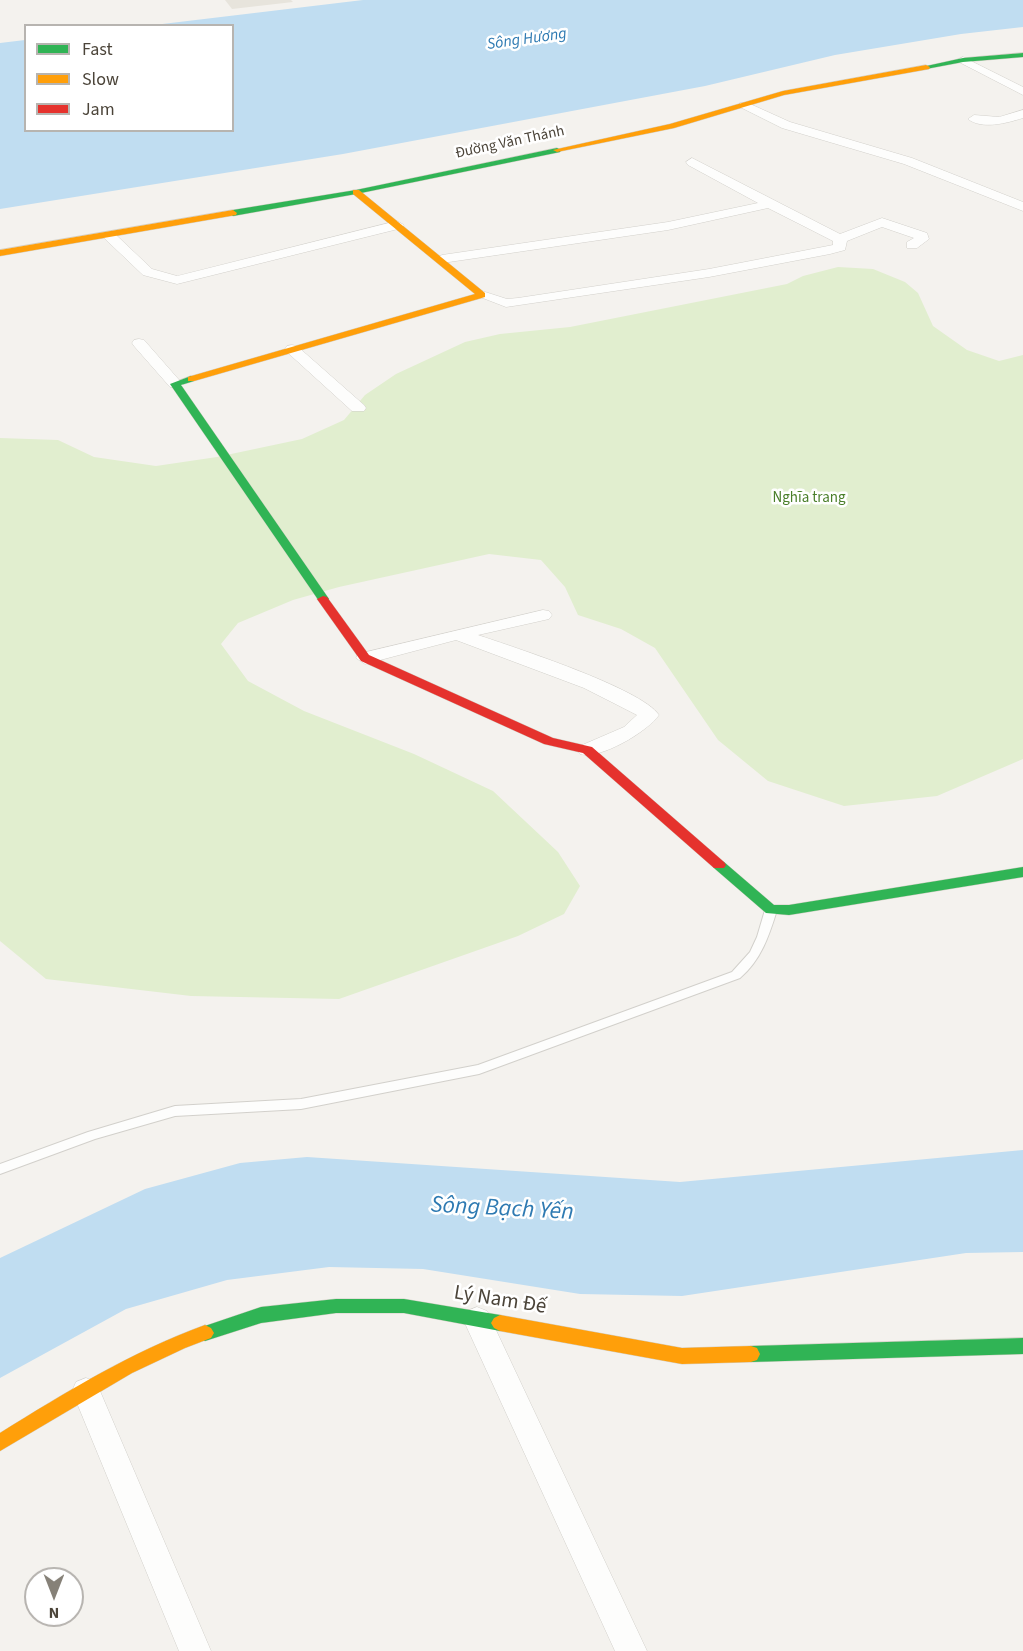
<!DOCTYPE html>
<meta charset="utf-8">
<style>
body{margin:0}
#map{position:relative;width:1023px;height:1651px;overflow:hidden;background:#f4f2ee;font-family:"Source Sans 3",sans-serif}
canvas{display:block}
.legend{position:absolute;left:24px;top:24px;width:210px;height:108px;box-sizing:border-box;background:#fff;border:2px solid #b7b4b0;margin:0;padding:8px 10px;list-style:none;font-size:18px;color:#4b4439}
.legend li{display:flex;align-items:center;gap:12px;height:30px}
.legend b{width:30px;border:2px solid #b7b4b0}
.north{position:absolute;left:24px;top:1567px;width:60px;height:60px;box-sizing:border-box;background:#fff;border:2px solid #b7b4b0;border-radius:50%;rotate:180deg;font-size:16px;font-weight:700;line-height:24px;text-align:center;color:#4b4439}
.north::after{content:'';display:block;margin:auto;width:21px;height:27px;background:#868178;clip-path:polygon(50% 0,100% 100%,50% 72%,0 100%)}
</style>
<div id="map">
<canvas width="1023" height="1651"></canvas>
<ul class="legend">
<li><b style="height:8px;background:#30b455"></b>Fast</li>
<li><b style="height:8px;background:#ff9f0a"></b>Slow</li>
<li><b style="height:8px;background:#e5322d"></b>Jam</li>
</ul>
<div class="north">N</div>
</div>
<script>
const context = document.querySelector('canvas').getContext('2d');
context.lineJoin = 'round';
function fill(path, color) {
  context.fillStyle = color;
  context.fill(path, 'evenodd');
}
function strokePath(path, color, width, dash) {
  context.strokeStyle = color;
  context.lineWidth = width;
  context.lineCap = dash ? 'butt' : 'round';
  context.setLineDash(dash || []);
  context.stroke(path);
}
function drawText(font, color, halo, rows, align = 'center') {
  context.font = font + ' "Source Sans 3",sans-serif';
  context.lineWidth = 5;
  context.setLineDash([]);
  context.textBaseline = 'middle';
  context.strokeStyle = halo;
  context.fillStyle = color;
  for (const [text, x, y, turn = 0] of rows) {
    context.save();
    context.translate(x, y);
    context.rotate((+turn || 0) * Math.PI / 180);
    context.textAlign = isNaN(turn) ? turn : align;
    if (halo) context.strokeText(text, 0, 0);
    context.fillText(text, 0, 0);
    context.restore();
  }
}
const residential = new Path2D(`
 M225,0H291L293,2L232,9Z`);
const green = new Path2D(`
 M838,267L873,269L905,282L918,293L933,326L967,350L999,361L1023,355V759L937,796L844,806L768,781L718,740L655,648L621,629L578,615L565,587L541,560L489,554L339,587L293,600L238,623L221,644L248,681L304,711L414,754L493,791L558,852L580,886L564,914L518,936L339,999L191,996L46,979L0,941V438L58,440L94,457L156,466L217,457L302,439L344,420L365,395L396,374L465,342L500,334L570,327L787,284L803,276Z`);
const water = new Path2D(`
 M363,0H1023V27L961,34L835,55L705,86L343,154L0,209V43L25,40L26,130H232V26L154,25Z
 M1023,1150V1252L966,1253L682,1296L580,1294L423,1269L329,1267L227,1280L126,1309L0,1378V1258L145,1189L240,1163L307,1157L680,1182Z`);
const lane = new Path2D(`
 M771,906L777,910C769,936 761,960 740,978L479,1074L301,1109L175,1116L95,1139L0,1174V1164L88,1132L175,1106L301,1099L478,1065L732,972L750,952L757,937L765,910Z`);
const street = new Path2D(`
 M963,57L1023,87V95L959,62L957,60Z
 M740,103H748L790,122L912,158L1023,202V211L904,164L782,128L740,107Z
 M1023,110V118C1007,123 982,130 968,119L974,115L999,117Z
 M692,158L840,234L882,218L927,233L929,239L917,248H907V242L914,238L882,227L847,241L845,250L830,254L709,277L506,307L475,295L482,291L507,299L518,298L709,269L828,246L833,245V241L768,208L668,230L442,263L435,259L442,255L668,222L758,203L688,165L686,162Z
 M397,221L404,225L402,228L177,284L143,275L102,236L109,232L114,233L152,269L177,276Z
 M139,339L144,340L180,381L183,384L180,387H170L134,346L132,343L134,340Z
 M292,345L297,346L364,405L366,408L364,411H352L287,352L285,349L287,346Z
 M543,610L549,611L552,615L549,619L478,635C513,647 641,688 659,715C647,732 600,760 580,754L577,750L580,746L624,727L637,715L584,688L456,640L365,664L356,658L358,654Z
 M477,1307L487,1311L647,1651H615L463,1319L467,1311Z
 M86,1378L96,1382L100,1391L211,1651H179L72,1391L76,1382Z`);
const fast = new Path2D(`
 M1023,53V57L963,62L926,69L922,67L963,58Z
 M557,148L561,150L560,152L356,194L233,216L229,213L233,210L356,190Z
 M191,376L194,377V381L181,385L329,599L327,601H319L170,384Z
 M719,860L724,862L774,905H789L1023,867V877L789,915L766,913L714,868L712,865Z
 M336,1299H404L500,1315L506,1318L509,1323L506,1328L500,1331L404,1313H336L261,1323L205,1341L199,1338L196,1333L199,1328L261,1307Z
 M1023,1338V1354L751,1362L745,1360L742,1354L745,1348L751,1346Z`);
const slow = new Path2D(`
 M926,65L930,67L929,69L784,95L674,128L557,152L553,150L670,124L783,91Z
 M353,190H359L485,293V297L194,381H188V377L475,294L353,194Z
 M233,210L237,213L236,215L0,256V250Z
 M500,1315L682,1348L751,1346L757,1348L760,1354L757,1360L751,1362L682,1364L500,1331L494,1328L491,1323L494,1318Z
 M205,1325L211,1328L214,1333L211,1338L185,1348L132,1373L0,1451V1433C66,1392 131,1352 205,1325Z`);
const jam = new Path2D(`
 M323,596L327,597L369,655L553,738L592,747L724,862L726,865L724,868H714L583,753L544,744L361,661L317,599Z`);
const farStreetnames = [
 ["Đường Văn Thánh",510,143,-12]
];
const farParknames = [
 ["Nghĩa trang",809,499]
];
const farWaternames = [
 ["Sông Hương",527,40,-8]
];
const nearStreetnames = [
 ["Lý Nam Đế",500,1301,9]
];
const nearWaternames = [
 ["Sông Bạch Yến",502,1210,3]
];
fill(residential, '#e7e4dc');
fill(green, '#e1eecf');
fill(water, '#c0ddf1');
strokePath(lane, '#d2d0cb', 2);
strokePath(street, '#d2d0cb', 1);
strokePath(fast, '#d3cfc5', 1);
strokePath(slow, '#d3cfc5', 1);
strokePath(jam, '#d3cfc5', 1);
fill(lane, '#fdfdfc');
fill(street, '#fdfdfc');
fill(fast, '#30b455');
fill(slow, '#ff9f0a');
fill(jam, '#e5322d');
drawText('15px', '#4b4439', '#fff', farStreetnames);
drawText('15px', '#4a7f2a', '#fff', farParknames);
drawText('italic 16px', '#2e7ab2', '#fff', farWaternames);
drawText('21px', '#4b4439', '#fff', nearStreetnames);
drawText('italic 24px', '#2e7ab2', '#fff', nearWaternames);
</script>
